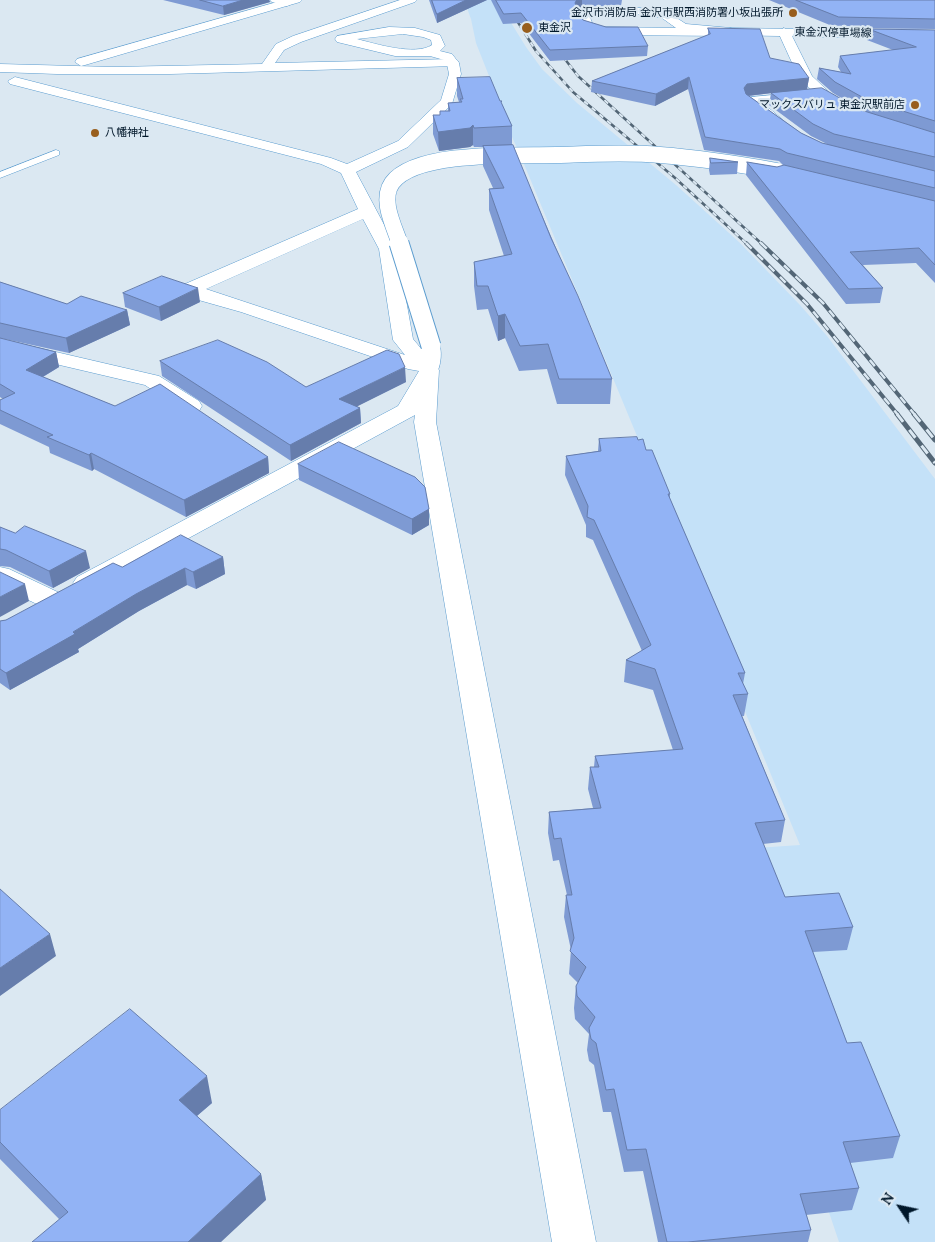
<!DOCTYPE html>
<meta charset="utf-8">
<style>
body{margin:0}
#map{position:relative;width:935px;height:1242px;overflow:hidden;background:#dbe8f2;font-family:Lora,serif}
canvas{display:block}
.north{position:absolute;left:875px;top:1182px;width:50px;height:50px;-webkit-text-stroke:4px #dbe8f2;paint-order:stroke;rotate:304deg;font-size:14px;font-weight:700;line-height:20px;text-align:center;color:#00172a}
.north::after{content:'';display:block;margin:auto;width:18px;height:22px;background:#00172a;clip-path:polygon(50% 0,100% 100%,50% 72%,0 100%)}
</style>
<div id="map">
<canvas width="935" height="1242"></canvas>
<div class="north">N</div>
</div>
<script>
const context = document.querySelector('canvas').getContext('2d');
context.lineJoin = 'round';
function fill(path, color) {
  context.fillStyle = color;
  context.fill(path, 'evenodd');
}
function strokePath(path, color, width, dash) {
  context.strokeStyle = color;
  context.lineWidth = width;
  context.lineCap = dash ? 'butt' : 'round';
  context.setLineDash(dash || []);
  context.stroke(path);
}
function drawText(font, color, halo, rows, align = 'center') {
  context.font = font + ' Lora,"Noto Sans JP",serif';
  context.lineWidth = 4.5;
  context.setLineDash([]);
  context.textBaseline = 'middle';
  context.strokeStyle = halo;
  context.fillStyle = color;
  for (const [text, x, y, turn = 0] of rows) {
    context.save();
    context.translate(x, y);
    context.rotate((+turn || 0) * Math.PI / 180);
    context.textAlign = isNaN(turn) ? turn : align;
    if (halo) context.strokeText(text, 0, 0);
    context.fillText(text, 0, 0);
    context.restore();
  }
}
const built = new Path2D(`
 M464,0H497L526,47L542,69L577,103L676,185L739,242L800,305L827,336L935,479V1242H839L748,972L756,848L800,845L739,697L745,696L519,152L490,90L491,81L476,43L471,19Z`);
const lane = new Path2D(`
 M56,150L59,151V155L0,178V172Z`);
const street = new Path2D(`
 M270,0H289L293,3L287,6L272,2Z
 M641,8L669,13L686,24L731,28L737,32L731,36L605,35L584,29L576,12L582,9ZM641,14L662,18L676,28L605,27L593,25L589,15Z
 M389,27L415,28L440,35L445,46L440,51L452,54L459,63L461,74L452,104L408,147L356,172L397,249L413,339L439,370L436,422L596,1242H552L414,422L415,415L95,589L86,591L77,589L73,583L77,577L398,406L419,371L408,369L241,312L195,299L183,288L185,284L358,209L341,173L321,164L10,84L8,81L15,77L331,158L347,164L398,141L441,100L449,74L447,64L444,60L430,56H395L337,42L335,39L337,36ZM403,34L423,37L431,40L432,45C415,56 376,44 357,39ZM363,219L379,249L393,340L405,355L206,289Z
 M784,28L790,32L812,76L830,93L828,96H818L799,78L778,32Z
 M806,92L813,96L811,99L764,104L783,120L781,123H771L744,101L751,97Z
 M0,339L159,376L199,401L202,406L199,411L191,413L183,411L145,385L0,351Z
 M0,567L9,569L64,595L67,601L64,607C42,612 19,594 0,585Z`);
const secondary = new Path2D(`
 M284,0H302L300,2L85,65L81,66L75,62L77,59Z
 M400,0H417L415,2L301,42L284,50L275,63L453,59L457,60L459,63L457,66L170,74H57L0,72V64L113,67L262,64L276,44L293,36Z
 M731,28L935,31V39L727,35L725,32L727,29Z
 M431,340L438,342C443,349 441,367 436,374L429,376L422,374L419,370L421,346L424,342Z`);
const railFar2 = new Path2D(`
 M504,0L536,51L573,92L674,177L747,244
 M557,49L578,76L762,244`);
const railFar1 = new Path2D(`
 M746,243L807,304L898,415
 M761,243L823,303L915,415`);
const rail = new Path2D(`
 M897,414L935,463
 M914,414L935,440`);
const secondaryBridgeFar1 = new Path2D(`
 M400,244C394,226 380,200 392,183C416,150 519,156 557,155C591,154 626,152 660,155C699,158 738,164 777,171`);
const secondaryBridge = new Path2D(`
 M399,243L431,346`);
const wall = new Path2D(`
 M163,0H269L270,2L224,15Z
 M429,0H487L437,23Z
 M491,0H622L621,6L582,7L578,9L583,20L648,46L647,56L550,61L521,23L503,24Z
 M769,0H935V29L837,28Z
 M708,28L809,78L807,89L860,109L833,93L817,79L819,68L841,72L838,67L840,56L893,50L867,40L869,29L935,30V283L916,263L863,265L883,288L880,303L846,304L746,175L747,162L777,167L784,166L779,161L704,150L688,89L655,106L591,92L592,81L708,35ZM771,93L769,105L811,136L827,144L822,143L801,133L749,96Z
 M457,78L502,105L512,126V145L612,379L610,404H557L547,369L519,371L505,338L498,341L488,309L477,310L474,286V262L504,256L489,210V189L493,188L483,166V147H474L473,145L470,147L439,151L433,134V115H440L448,111V103L459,102L457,96Z
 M710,158L738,162L737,174L710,175L709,170Z
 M0,282L67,304L127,310L130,325L69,353L0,338Z
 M123,293L200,302L161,321L125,307Z
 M0,338L56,352L59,367L43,377L115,406L268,457L269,473L186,517L94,469L92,471L50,453L49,447L0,424V400L3,399L0,397Z
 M160,361L306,387L406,382L357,406L360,408L361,423L291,461L162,376Z
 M599,439L638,440L646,450L670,494V499L745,673L743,684L748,694L744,716H742L785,820L781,842L763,844L785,897L853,927L847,950L813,952L847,1043L900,1136L893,1158L850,1163L859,1188L852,1210L806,1215L811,1230L808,1242H658L643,1171L624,1172L611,1112H603L594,1065L589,1061L587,1050L589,1034L575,1019L574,1008L576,986L578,983L569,974L571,950L564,917L566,895H567L559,860L553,861L548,833L549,812L593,808L588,789L590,767H594L595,756L673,750L653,690L624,682L626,660L642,651L593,540L586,537V525L565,475L566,456L598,451Z
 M298,464L429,509V525L412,535L299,480Z
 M0,527L90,568L53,588L10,567L0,566Z
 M223,557L225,574L196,589L187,585L139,611L78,649L79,652L10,690L0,683V621L6,620L122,567Z
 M212,1103L197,1116L261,1174L266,1200L59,1219L0,1159V1110Z`);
const shadedWall = new Path2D(`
 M243,0H269L270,2L224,15L223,6Z
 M466,0H487L437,23V14Z
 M577,0H582V7L575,10V3L576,1Z
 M689,77L688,89L655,106L656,94Z
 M809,78L807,89L746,96L744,88L747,84Z
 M473,125V145L470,147L439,151L438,132Z
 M198,288L200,302L161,321L159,307Z
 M127,310L130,325L69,353L66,338Z
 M505,314V338L498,341V316Z
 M56,352L59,367L29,385L26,370Z
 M405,367L406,382L340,415L339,399Z
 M360,408L361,423L291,461L290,445Z
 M91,453L94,469L92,471L89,455Z
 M268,457L269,473L186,517L184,500Z
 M429,509V525L412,535V519Z
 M86,551L90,568L53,588L49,571Z
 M223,557L225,574L196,589L193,572Z
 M185,568L187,585L139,611L78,649L79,652L10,690L6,673L136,594Z
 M25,584L29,601L0,617V597Z
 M50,934L56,956L0,996V968Z
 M207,1076L212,1103L185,1126L179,1100Z
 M261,1174L266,1200L221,1242H188Z`);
const building = new Path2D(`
 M200,0H243L223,6Z
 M432,0H466L437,14Z
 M496,0H577L576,1L575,3L583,20L606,27H638L648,46L550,50L521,13L504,14Z
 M796,0H935V19L839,17Z
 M708,28L760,29L770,58L799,64L809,78L747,84L744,88L746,94L801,133L822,143L935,171V188L787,153L780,149L705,137L689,77L656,94L592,81L710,34Z
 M869,29L935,30V121L893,108L862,97L835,82L819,68L851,74L840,56L916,47Z
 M490,77L500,101H502L501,102L512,126L474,128L473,125L470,128L438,132L433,115H440V111H450L448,103L462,102L460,99H463L457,78Z
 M822,88L861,110L935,133V157L834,134L813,124L771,93Z
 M513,145L551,238L578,296L612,379H559L548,344L520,346L505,314L498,316L488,286H477L474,262L512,254L489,189L504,188L483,146Z
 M710,158L738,162L711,163Z
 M747,162L777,167L784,165L935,201V265L919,248L850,252L883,288L849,289Z
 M162,276L198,288L159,307L123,293Z
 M0,282L67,304L81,296L127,310L66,338L0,323Z
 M0,338L56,352L26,370L115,406L160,384L268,457L184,500L91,453L89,455L47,437L53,435L0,410V400L15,393L0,384Z
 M218,340L267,362L306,387L387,350L399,354L405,367L339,399L360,408L290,445L160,361Z
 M637,437L638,440L643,439L646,450H652L670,494H668L745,673H738L748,694L733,695L785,820L755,823L785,897L839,893L853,927L805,931L847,1043L861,1042L900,1136L843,1142L859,1188L800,1194L811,1230L688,1242H667L646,1149L627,1150L614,1089L606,1090L596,1043L591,1039L590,1034L589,1028L595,1017L577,996L576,986L586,967L570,951L574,938L566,895H572L561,838L554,839L549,812L601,808L590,767H599L595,756L683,749L655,669L626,660L651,645L594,520L587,517L588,506L566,456L601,451L599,439Z
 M339,442L415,477L425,487L429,509L412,519L298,464Z
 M25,526L86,551L49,571L6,550L0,549V527L15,533Z
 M181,535L223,557L193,572L185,568L136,594L73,632L75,634L6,673L0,669V621L6,620L113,563L122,567Z
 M0,572L25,584L0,597Z
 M0,889L50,934L0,968Z
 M130,1009L207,1076L179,1100L261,1174L188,1242H32L68,1212L0,1142V1110Z`);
const markers = [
 [793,13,5,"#985e1d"],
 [527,28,6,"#985e1d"],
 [915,105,5,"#985e1d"],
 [95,133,5,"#985e1d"]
];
const farPoinames = [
 ["金沢市消防局 金沢市駅西消防署小坂出張所",783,13],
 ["東金沢",538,28,"left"],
 ["マックスバリュ 東金沢駅前店",905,105],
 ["八幡神社",105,133,"left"]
];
const farStreetnames = [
 ["東金沢停車場線",833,33,1]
];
fill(built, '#c4e1f8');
strokePath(lane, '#5b9ccf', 1);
strokePath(street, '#5b9ccf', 1);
strokePath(secondary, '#5b9ccf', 1);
fill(lane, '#fff');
fill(street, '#fff');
fill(secondary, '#fff');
strokePath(railFar2, '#536676', 2.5);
strokePath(railFar1, '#536676', 4);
strokePath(rail, '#536676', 5);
strokePath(railFar2, '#dbe8f2', 2, [5]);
strokePath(railFar1, '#dbe8f2', 2.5, [8]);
strokePath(rail, '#dbe8f2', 3, [10]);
strokePath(secondaryBridgeFar1, '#5b9ccf', 17, []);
strokePath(secondaryBridge, '#5b9ccf', 21, []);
strokePath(secondaryBridgeFar1, '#fff', 16);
strokePath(secondaryBridge, '#fff', 19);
fill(wall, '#7e9ad3');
fill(shadedWall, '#667dac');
fill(building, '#92b3f5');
strokePath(building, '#667dac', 1);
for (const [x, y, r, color] of markers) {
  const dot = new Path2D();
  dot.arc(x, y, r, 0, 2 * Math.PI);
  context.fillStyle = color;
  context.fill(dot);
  strokePath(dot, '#dbe8f2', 2);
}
drawText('11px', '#00172a', '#dbe8f2', farPoinames, 'right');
drawText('11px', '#00172a', '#dbe8f2', farStreetnames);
</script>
